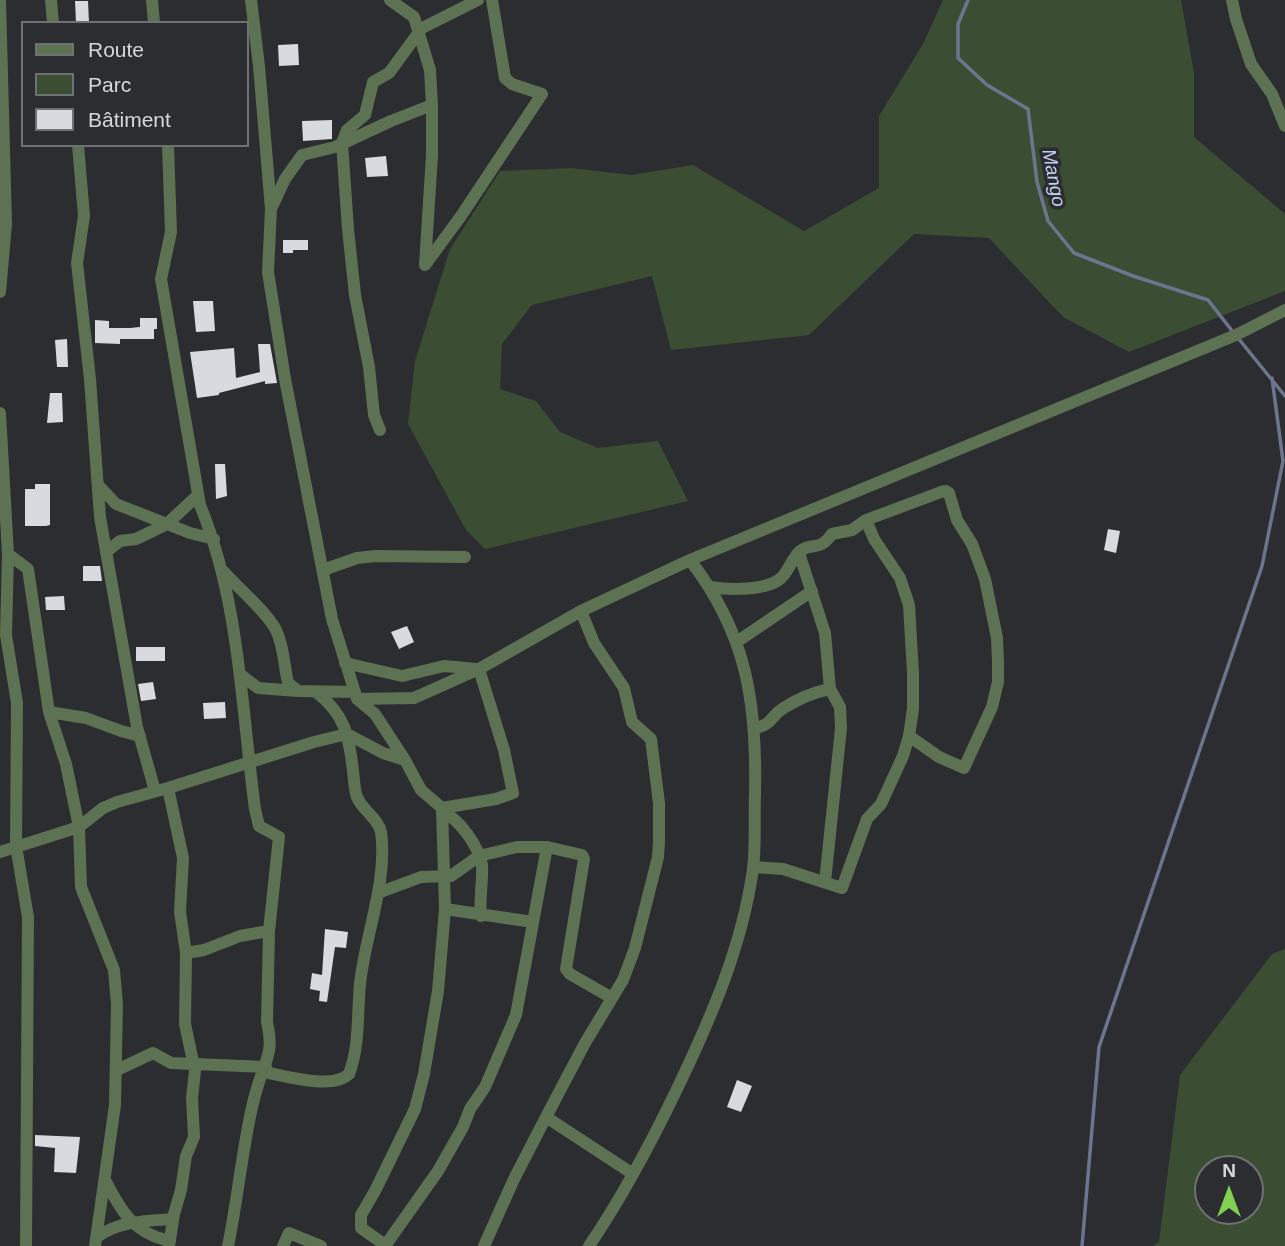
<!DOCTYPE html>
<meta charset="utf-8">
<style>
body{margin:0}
#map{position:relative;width:1285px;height:1246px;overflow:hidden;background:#2c2d31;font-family:Arial,sans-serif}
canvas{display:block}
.legend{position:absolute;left:21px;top:21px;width:228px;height:126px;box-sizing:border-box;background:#2c2d31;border:2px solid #707175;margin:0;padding:9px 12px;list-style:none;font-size:21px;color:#d7d8da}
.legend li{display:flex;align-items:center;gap:14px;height:35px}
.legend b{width:35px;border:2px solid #707175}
.north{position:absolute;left:1194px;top:1155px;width:70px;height:70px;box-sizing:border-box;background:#2c2d31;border:2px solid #707175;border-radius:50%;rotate:0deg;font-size:19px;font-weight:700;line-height:28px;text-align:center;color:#d7d8da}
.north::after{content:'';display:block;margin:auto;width:24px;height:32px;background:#80d051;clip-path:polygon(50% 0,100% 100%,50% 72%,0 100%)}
</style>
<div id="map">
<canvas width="1285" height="1246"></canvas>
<ul class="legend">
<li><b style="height:9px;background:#5d7252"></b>Route</li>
<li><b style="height:19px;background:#3b4d32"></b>Parc</li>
<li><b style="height:19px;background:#d8dadf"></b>Bâtiment</li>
</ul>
<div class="north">N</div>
</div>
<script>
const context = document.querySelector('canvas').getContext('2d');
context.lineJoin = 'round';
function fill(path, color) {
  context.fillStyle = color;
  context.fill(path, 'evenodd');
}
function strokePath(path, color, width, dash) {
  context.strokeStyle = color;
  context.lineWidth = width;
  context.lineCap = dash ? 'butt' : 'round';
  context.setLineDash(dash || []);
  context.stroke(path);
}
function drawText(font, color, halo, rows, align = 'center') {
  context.font = font + ' Arial,sans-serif';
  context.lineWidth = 7;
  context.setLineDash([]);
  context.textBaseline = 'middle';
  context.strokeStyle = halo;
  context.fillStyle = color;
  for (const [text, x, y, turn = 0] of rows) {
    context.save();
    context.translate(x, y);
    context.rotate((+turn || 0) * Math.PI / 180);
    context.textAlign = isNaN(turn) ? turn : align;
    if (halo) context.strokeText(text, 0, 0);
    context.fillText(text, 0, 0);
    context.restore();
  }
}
const green = new Path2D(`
 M943,0H1181L1194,73V137L1285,214V291L1129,352L1063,317L989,238L914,234L809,335L671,350L652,276L532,305L502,344L500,389L536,401L560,432L598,448L658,441L688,501L485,549L466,530L408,424L415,361L450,249L500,171L571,168L631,175L693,165L804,231L879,188V116L923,44Z
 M1285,949V1246H1153L1159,1242L1180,1075L1272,954ZM1250,1169V1211H1208V1169Z`);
const stream = new Path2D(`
 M968,0L958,24V58L987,85L1028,109L1037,182L1048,221L1074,253L1133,276L1208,300L1233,332
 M1238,338L1285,396
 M1082,1246L1099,1047L1262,566L1283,461L1272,378`);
const building = new Path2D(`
 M75,1H88L89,23H76Z
 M298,44L299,65L279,66L278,45Z
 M332,120V139L303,141L302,121Z
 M386,156L388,176L367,177L365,158Z
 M283,240H308V250H293V253H283Z
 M193,301H213L215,331L196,332Z
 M140,318H157V329H154V339H120V344L95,343V320L109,321V328H130L140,327Z
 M67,339L68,367H57L55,340Z
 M258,344H270L277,383L265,384V381L219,393V395L197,398L190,352L234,348L236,378L260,372Z
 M50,393H62L63,422L47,423Z
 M215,464H225L227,496L216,499Z
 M35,484H50V525L46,526H25V489H35Z
 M1108,529L1120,531L1116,553L1104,550Z
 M83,566H100L102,581H83Z
 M64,596L65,610H46L45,597Z
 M407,626L414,642L399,649L391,632Z
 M136,647H165V661H136Z
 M153,682L156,699L141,701L138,684Z
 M225,702L226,718L204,719L203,703Z
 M325,929L348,932L346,948L335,947L327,1002L319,1001L320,991L310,989L312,973L322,975Z
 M737,1080L752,1086L741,1112L727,1107Z
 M35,1135L80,1137L76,1173L54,1172L55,1148L35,1146Z`);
const street = new Path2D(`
 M51,0L53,23
 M152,0L154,23
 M251,0L259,66L271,209L268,272L285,379L332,619L357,699L375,714L405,760
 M390,0L414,17L430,70L432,105V155L425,265L461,216L542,94L512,84L505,78L492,0
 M1232,0L1236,19L1251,64L1272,94L1285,126
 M78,145L84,216L77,263L90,379L100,517L137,727L155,791
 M168,145L171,232L161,279L200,505C240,603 241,705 255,809L259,826L279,837L269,931L267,1022C274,1053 266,1058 258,1085C252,1104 248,1125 245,1144C239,1178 235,1212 228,1246
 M271,209L285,179L302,155L335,147L391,121L432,105
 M0,292L6,224L0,0
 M0,413L8,554L6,635L17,703L16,846L28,917L26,1246
 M380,430L374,415L369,367L355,295L348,229L342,143L347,130L365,115L373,82L389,73L422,28L478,0
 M99,486L116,504L190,533L214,539
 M106,552L120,541L136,539L167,524L198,495
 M799,553L825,633L830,689L840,707L841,728L825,882
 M8,554L28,569L49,712L66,764L79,827L81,887L114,970L117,1004L115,1105L95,1246
 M323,570L357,558L376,556L465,557
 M224,572C239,589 266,611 276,630C284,646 284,666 288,683L298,691L355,692
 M711,587C728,590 767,591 781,578C789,571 792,558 800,551C813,542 819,552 832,534L852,530L866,520L941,492L946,491L949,493L957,520L972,544L985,579L997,638L998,662V682L992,707L964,768L939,757L909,736
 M738,641L812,591
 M345,663L402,676L444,666L477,669
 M241,675L258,688L298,691
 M357,699L414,698L479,669L581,611L690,560L1236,335L1285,310
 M49,712L86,718L121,731L140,736
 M755,728C772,725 770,717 782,709C796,700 814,692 830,689
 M168,788L183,858L180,912L186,953L185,1024L195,1071L192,1098L194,1137L186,1156L181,1190L174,1214L169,1246
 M442,808L496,799L513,793L504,750L479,669
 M442,812C459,818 479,847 482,865C483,882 479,899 481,916
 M0,852L79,827L103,808L117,802L168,788L314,742L347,734L383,753L405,760L421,790L442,808L445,909L438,991L424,1074L415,1109L375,1191L361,1215V1228L385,1245
 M753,867L783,869L842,888L867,819L881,804L903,756L909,736L913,709V673L909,605L900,578L874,539L866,520
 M378,893L421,877L451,876L479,856L517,847H547L582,855L584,859L566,969L570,974L612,998
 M445,909L533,922
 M186,953L204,950L240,936L269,931
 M117,1070L153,1053L171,1063L266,1067
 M264,1072C285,1076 333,1090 349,1074C360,1045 357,1014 360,984C365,935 388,881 381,832C378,818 362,810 357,797C354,789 354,779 353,771C349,736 345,714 316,692
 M546,1117L633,1174
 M105,1180C121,1211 134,1234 170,1241
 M97,1237C118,1221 146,1221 173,1219
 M283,1246L289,1233L321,1246
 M385,1246L438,1171L463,1127L470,1109L485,1087L516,1015L547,847
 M484,1246L514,1179L546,1117L585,1043L623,980L635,948L658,857L659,842V803L651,739L632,722L624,688L594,643L581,611
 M589,1246C623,1196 651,1143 677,1089C711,1018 742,947 753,869C756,845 754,819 755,794C757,703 747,634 690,560`);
const waterNames = [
 ["Mango",1053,178,79]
];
fill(green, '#3b4d32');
strokePath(stream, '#6d758e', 3.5);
fill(building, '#d8dadf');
strokePath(street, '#5d7252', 12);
drawText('italic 19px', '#c3d1f7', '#2c2d31', waterNames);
</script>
